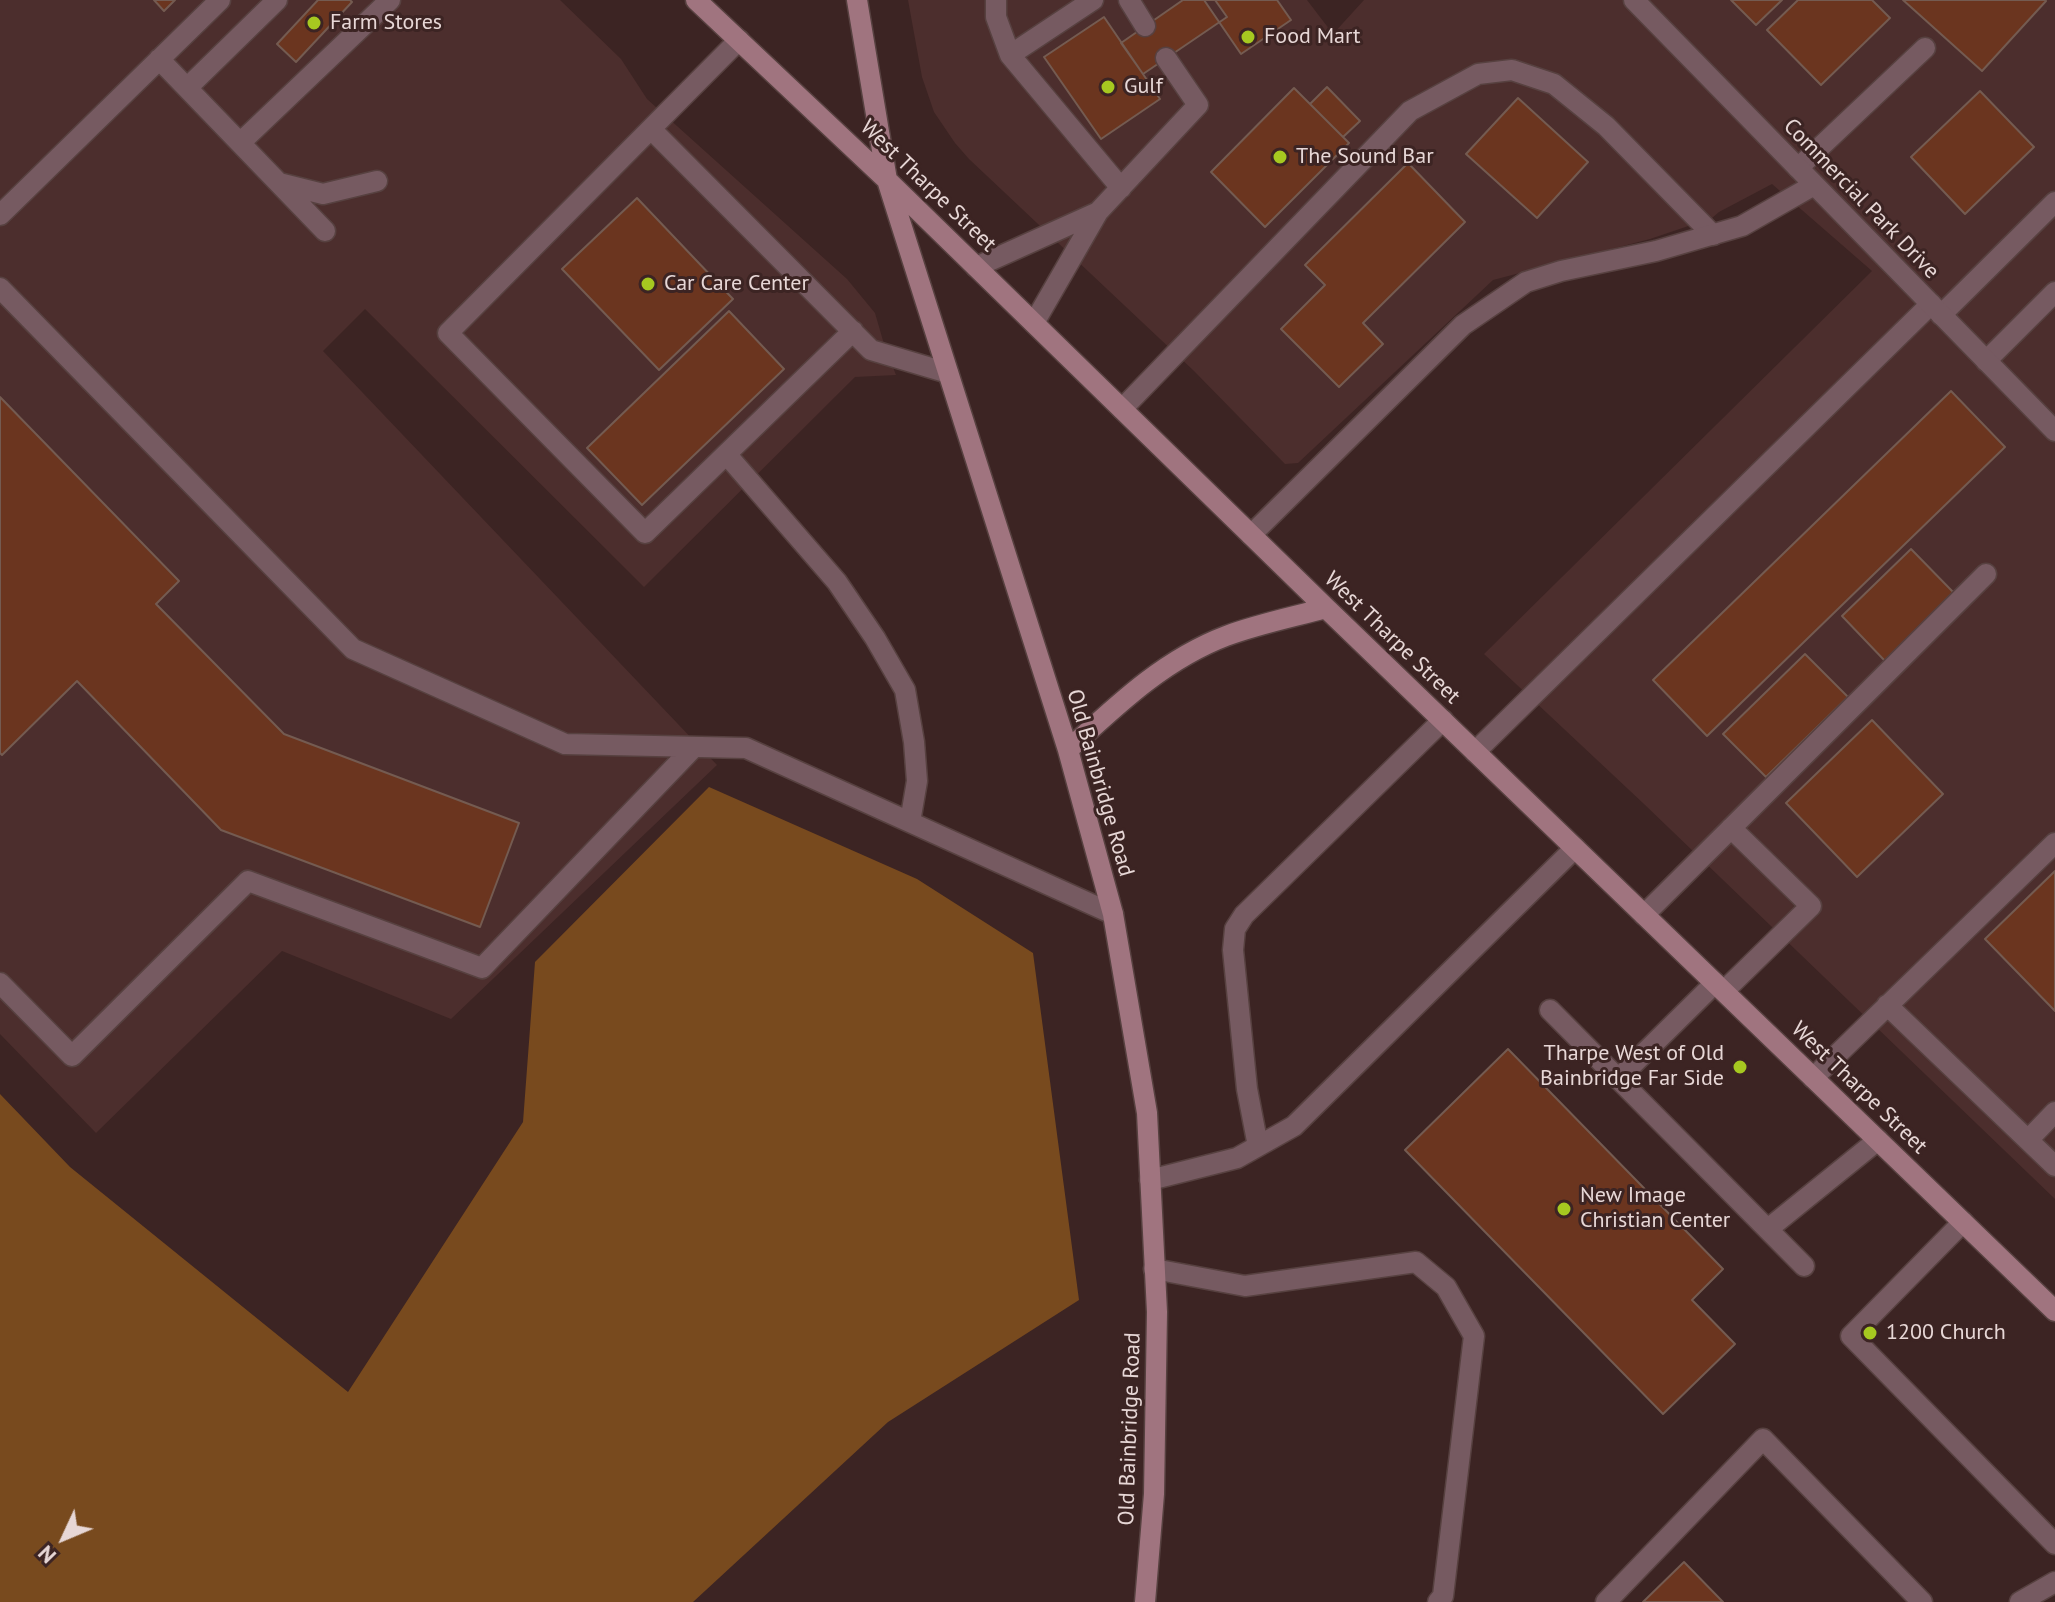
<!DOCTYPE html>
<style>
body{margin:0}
#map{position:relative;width:2055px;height:1602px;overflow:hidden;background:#3c2423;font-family:"PT Sans",sans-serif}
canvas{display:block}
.north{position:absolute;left:24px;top:1498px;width:80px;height:80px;-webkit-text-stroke:6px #3c2423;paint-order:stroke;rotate:226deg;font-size:22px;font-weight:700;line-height:32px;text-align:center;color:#e7d7d6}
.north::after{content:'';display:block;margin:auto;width:28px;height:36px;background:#e7d7d6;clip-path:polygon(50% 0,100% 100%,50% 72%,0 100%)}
</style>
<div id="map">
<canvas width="2055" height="1602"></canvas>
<div class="north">N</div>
</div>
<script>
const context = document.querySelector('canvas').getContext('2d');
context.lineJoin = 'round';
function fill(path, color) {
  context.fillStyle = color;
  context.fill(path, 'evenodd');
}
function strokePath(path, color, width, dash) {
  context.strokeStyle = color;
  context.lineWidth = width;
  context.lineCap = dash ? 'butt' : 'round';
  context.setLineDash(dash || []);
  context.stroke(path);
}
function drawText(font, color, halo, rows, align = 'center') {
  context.font = font + ' "PT Sans",sans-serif';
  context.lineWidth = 6;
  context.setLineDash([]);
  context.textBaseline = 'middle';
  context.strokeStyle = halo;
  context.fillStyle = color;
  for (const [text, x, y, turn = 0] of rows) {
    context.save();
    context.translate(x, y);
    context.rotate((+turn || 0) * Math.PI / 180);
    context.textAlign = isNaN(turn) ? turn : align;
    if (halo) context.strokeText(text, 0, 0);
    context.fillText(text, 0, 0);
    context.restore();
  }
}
const built = new Path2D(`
 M0,0H560L621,59L647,99L847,279L875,313L884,344L896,375L855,377L644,587L365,309L323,351L717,765L451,1019L282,951L96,1133L0,1034Z
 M908,0H1307L1333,34L1364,0H2055V1199L1644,804L1484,654L1872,271L1772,184L1719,212L1712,218L1650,239L1493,280L1298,463L1285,464L1194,371L969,159L955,143L934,112L922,77Z`);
const forest = new Path2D(`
 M709,787L917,879L1033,953L1079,1300L888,1422L693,1602H0V1094L70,1167L348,1392L523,1122L535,962Z`);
const building = new Path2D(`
 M154,0H175L164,11Z
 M318,0H350L352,2L296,62L277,44Z
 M1183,0H1215L1227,17L1143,74L1121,43Z
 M1204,0H1277L1291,20L1241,54Z
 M1731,0H1782L1756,25Z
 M1798,0H1872L1890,18L1821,85L1767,30Z
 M1903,0H2045L2046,1L1982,71Z
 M1104,17L1160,99L1101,139L1044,57Z
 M1327,87L1360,121L1343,137L1310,104Z
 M1294,88L1349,143L1265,227L1211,172Z
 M1980,91L2034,147L1965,214L1911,157Z
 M1518,98L1588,162L1537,218L1466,154Z
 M1408,163L1465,222L1363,323L1383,344L1339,387L1281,329L1325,285L1305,265Z
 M637,198L733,299L659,370L562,269Z
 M729,311L784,369L642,505L587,448Z
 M1951,391L2005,447L1707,736L1653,680Z
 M0,397L179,581L156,604L284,734L519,823L480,927L221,830L77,681L2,755L0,753Z
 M1911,549L1954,593L1885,661L1842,616Z
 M1805,654L1848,697L1766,777L1723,734Z
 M1872,720L1943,794L1857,877L1786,803Z
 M2055,871V1011L1985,939Z
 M1508,1049L1723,1269L1692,1300L1735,1344L1663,1414L1405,1150Z
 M1684,1562L1723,1602H1643Z`);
const service = new Path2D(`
 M996,0V17L1010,55L1121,188
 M1129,0L1145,26
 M739,40L448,333L645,533L853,331
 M1010,55L1093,0
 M159,59L325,231
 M187,88L277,0
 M651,129L871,350L948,373
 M240,143L390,0
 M1798,168L1925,48
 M279,183L323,194L377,181
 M0,215L220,0
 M976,267L1098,212
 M0,288L353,649L565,744L746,748L1113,914
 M1941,315L2055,202
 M1034,323L1098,212L1198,105L1166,58
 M1986,361L2055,292
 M1122,409L1410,111L1478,74L1512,70L1554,84L1606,126L1713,235
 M727,455L837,582L875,638L905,690L914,742L917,781L910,822
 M1475,752L1931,304
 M1644,915L1986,574
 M0,983L72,1056L248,881L482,968L694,747
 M1724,991L1811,906L1731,828
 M1887,1005L2055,1166
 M1550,1010L1804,1266
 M1813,1078L2055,843
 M1618,1079L1715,983
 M2028,1140L2055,1112
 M1258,1146L1247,1089L1233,950L1235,929L1244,915L1443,720
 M1150,1180L1237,1158L1294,1126L1575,848
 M1963,1222L1851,1336L2055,1544
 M1768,1229L1878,1140
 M1154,1269L1245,1286L1416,1262L1446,1287L1474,1336L1443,1596L1438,1602
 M1606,1602L1763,1439L1922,1602
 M2020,1602L2055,1582`);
const minor = new Path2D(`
 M1634,0L2055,431
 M1251,535L1463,325L1526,282L1561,271L1656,251L1742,226L1814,185`);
const secondary = new Path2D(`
 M696,0L887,180L1326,608L2055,1311
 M857,0L887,180L1068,750L1113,914L1147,1113L1157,1312L1154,1494L1145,1602
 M1068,750C1116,706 1163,660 1226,636C1258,624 1293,617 1326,608`);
const markers = [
 [314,23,8,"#a6c820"],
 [1248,37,8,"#a6c820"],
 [1108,87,8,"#a6c820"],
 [1280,157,8,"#a6c820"],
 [648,284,8,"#a6c820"],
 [1740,1067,8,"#a6c820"],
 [1564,1209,8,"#a6c820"],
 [1870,1333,8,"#a6c820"]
];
const poiNames = [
 ["Farm Stores",330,23],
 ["Food Mart",1264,37],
 ["Gulf",1124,87],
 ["The Sound Bar",1296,157],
 ["Car Care Center",664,284],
 ["Tharpe West of Old",1724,1054,"right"],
 ["Bainbridge Far Side",1724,1079,"right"],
 ["New Image",1580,1196],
 ["Christian Center",1580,1221],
 ["1200 Church",1886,1333]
];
const streetNames = [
 ["West Tharpe Street",928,186,44],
 ["Commercial Park Drive",1861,199,46],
 ["West Tharpe Street",1392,638,44],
 ["Old Bainbridge Road",1100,783,74],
 ["West Tharpe Street",1859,1088,44],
 ["Old Bainbridge Road",1130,1429,-88]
];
fill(built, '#4c2e2d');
fill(forest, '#784a1e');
fill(building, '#6b351f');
strokePath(building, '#745b51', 2);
strokePath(service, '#574140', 23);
strokePath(minor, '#574140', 23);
strokePath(secondary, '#574140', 23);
strokePath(service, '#765a61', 20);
strokePath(minor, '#765a61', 20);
strokePath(secondary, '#a0747f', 20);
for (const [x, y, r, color] of markers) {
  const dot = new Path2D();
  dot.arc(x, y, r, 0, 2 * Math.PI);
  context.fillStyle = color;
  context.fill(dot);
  strokePath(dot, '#3c2423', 3);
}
drawText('22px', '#e7d7d6', '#3c2423', poiNames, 'left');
drawText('22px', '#e7d7d6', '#3c2423', streetNames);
</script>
